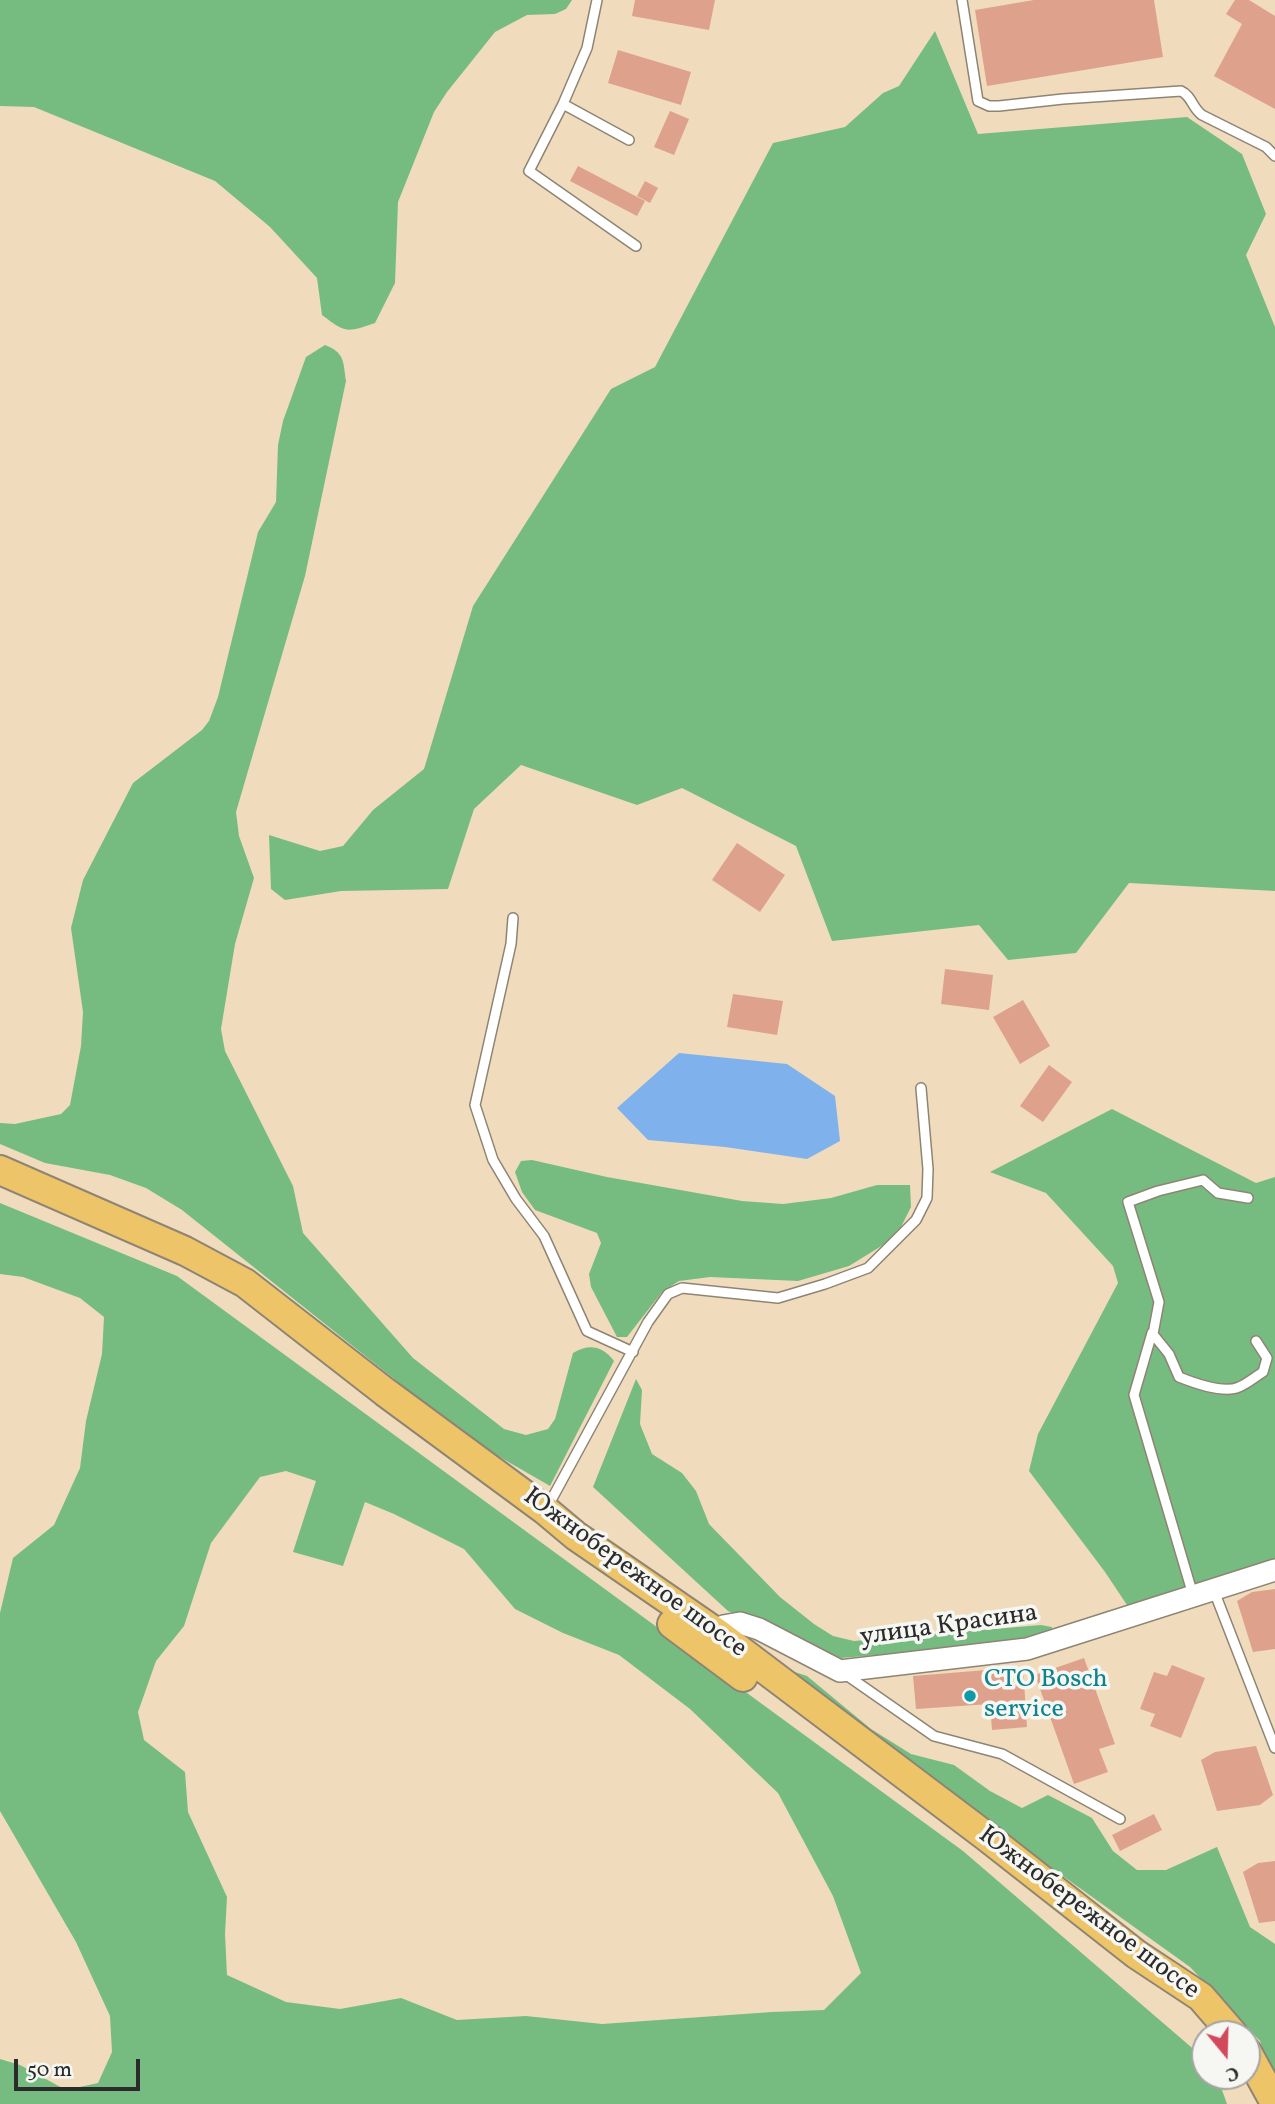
<!DOCTYPE html>
<meta charset="utf-8">
<style>
body{margin:0}
#map{position:relative;width:1275px;height:2104px;overflow:hidden;background:#f0dcbd;font-family:Vollkorn,serif}
canvas{display:block}
.north{position:absolute;left:1191px;top:2020px;width:70px;height:70px;box-sizing:border-box;background:#f6f6f2;border:2px solid #a5a5a2;border-radius:50%;rotate:161deg;font-size:19px;font-weight:700;line-height:28px;text-align:center;color:#2b2b2b}
.north::after{content:'';display:block;margin:auto;width:24px;height:32px;background:#d1495b;clip-path:polygon(50% 0,100% 100%,50% 72%,0 100%)}
.scale{position:absolute;left:14px;top:2059px;width:126px;height:32px;box-sizing:border-box;border:4px solid #2b2b2b;border-top:0;padding-left:9px;font-size:21px;line-height:24px;white-space:nowrap;color:#2b2b2b;-webkit-text-stroke:5px #f6f6f2;paint-order:stroke}
</style>
<div id="map">
<canvas width="1275" height="2104"></canvas>
<div class="north">С</div>
<div class="scale">50 m</div>
</div>
<script>
const context = document.querySelector('canvas').getContext('2d');
context.lineJoin = 'round';
function fill(path, color) {
  context.fillStyle = color;
  context.fill(path, 'evenodd');
}
function strokePath(path, color, width, dash) {
  context.strokeStyle = color;
  context.lineWidth = width;
  context.lineCap = dash ? 'butt' : 'round';
  context.setLineDash(dash || []);
  context.stroke(path);
}
function drawText(font, color, halo, rows, align = 'center') {
  context.font = font + ' Vollkorn,serif';
  context.lineWidth = 7;
  context.setLineDash([]);
  context.textBaseline = 'middle';
  context.strokeStyle = halo;
  context.fillStyle = color;
  for (const [text, x, y, turn = 0] of rows) {
    context.save();
    context.translate(x, y);
    context.rotate((+turn || 0) * Math.PI / 180);
    context.textAlign = isNaN(turn) ? turn : align;
    if (halo) context.strokeText(text, 0, 0);
    context.fillText(text, 0, 0);
    context.restore();
  }
}
const forest = new Path2D(`
 M0,0H572L566,9L555,14L527,15L495,32L447,92L434,112L398,202L395,283L375,323C346,333 346,333 322,315L317,278L270,227L215,181L34,107L0,106Z
 M935,31L978,134L1187,117L1242,154L1266,214L1246,255L1275,327V891L1129,883L1076,953L1008,960L979,925L832,941L796,846L682,788L637,805L521,765L474,809L448,889L341,891L285,900L271,889L269,835L320,851L343,846L373,810L424,769L473,606L611,389L655,367L773,143L845,127L883,93L899,86Z
 M325,345C345,353 343,361 346,381L305,576L236,812L239,836L254,878L235,944L221,1029L225,1051L293,1186L303,1233L413,1358L504,1429L526,1435L548,1429L555,1419L573,1353C589,1343 603,1346 614,1361L550,1486L472,1441L182,1210L146,1188L110,1175L45,1163L0,1144V1123L15,1124L61,1114L70,1105L81,1046L83,1012L71,928L83,880L133,783L202,730L209,721L218,697L258,532L276,502L278,445L283,421L306,357Z
 M1112,1109L1256,1183L1275,1177V1560L1127,1605L1105,1572L1029,1471L1038,1434L1118,1283L1113,1266L1046,1193L990,1172Z
 M532,1160L607,1177L742,1201L783,1204L831,1198L877,1185H910L911,1207L896,1237L849,1266L798,1281L710,1277L679,1281L662,1292L627,1337H617L591,1287L589,1274L601,1243L597,1233L535,1210L522,1192L515,1172L521,1161Z
 M0,1203L177,1276L963,1851L1205,2059V2076H1217L1227,2104H0V2059L20,2065L66,2090L98,2083L112,2052L110,2016L76,1942L0,1811V1613L13,1558L54,1525L80,1468L86,1421L102,1354L104,1317L80,1298L23,1277L0,1274ZM286,1471L316,1481L293,1552L343,1566L365,1502L394,1514L464,1549L515,1609L563,1633L619,1655L690,1709L778,1793L833,1896L861,1973L824,2010L772,2012L602,2024L526,2016L457,2020L401,1998L340,2009L286,2002L227,1975L225,1934L227,1897L188,1812L185,1772L144,1740L138,1712L156,1661L184,1626L211,1543L260,1477Z
 M636,1379L642,1390L640,1424L652,1454L682,1473L696,1491L709,1524L780,1597L814,1624L833,1636L854,1641L1041,1625L1052,1627L1050,1639L1026,1643L841,1658L728,1611L593,1487Z
 M764,1662L807,1676L871,1729L911,1754L954,1765L990,1791L1022,1808L1048,1795L1092,1818L1113,1851L1137,1870H1166L1217,1847L1250,1927L1275,1944V2088L1260,2041L1190,1967Z`);
const water = new Path2D(`
 M679,1053L787,1064L835,1096L840,1141L807,1159L725,1147L648,1140L617,1108Z`);
const building = new Path2D(`
 M635,0H715L709,30L632,16Z
 M1034,0H1154L1163,57L987,86L975,10Z
 M1235,0H1249L1275,16V109L1214,76L1242,24L1226,14Z
 M618,50L691,72L681,105L608,83Z
 M670,111L689,119L674,155L654,147Z
 M578,166L645,201L637,216L570,181Z
 M645,181L658,188L650,203L637,196Z
 M737,843L785,875L760,912L712,880Z
 M945,969L993,975L989,1010L941,1004Z
 M733,994L783,1001L777,1035L727,1027Z
 M1023,1000L1050,1046L1020,1064L993,1017Z
 M1049,1065L1072,1082L1043,1122L1020,1106Z
 M1275,1589V1649L1253,1652L1237,1601L1252,1592Z
 M1084,1658L1115,1744L1099,1749L1108,1772L1074,1784L1035,1675Z
 M1172,1665L1205,1678L1181,1738L1150,1726L1155,1714L1140,1709L1154,1672L1167,1676Z
 M1023,1667L1027,1727L992,1730L990,1704L916,1709L913,1676Z
 M1256,1746L1273,1795L1260,1805L1217,1811L1201,1760L1215,1752Z
 M1154,1814L1162,1830L1120,1851L1112,1835Z
 M1275,1861V1921L1259,1923L1243,1872L1258,1863Z`);
const service = new Path2D(`
 M597,0L587,48L563,104L529,171L636,246
 M962,0L978,101L989,106H999L1063,99L1181,91C1192,96 1192,108 1202,115L1266,147L1275,156
 M563,104L629,140
 M513,918L511,944L475,1105L493,1160L516,1199L544,1236L587,1331L633,1352
 M1153,1334L1159,1302L1128,1202L1158,1191L1203,1180L1218,1193L1248,1198
 M548,1506L648,1322L668,1294L682,1288L778,1298L825,1284L868,1268L916,1220L927,1198L928,1169L921,1088
 M1214,1591L1275,1748
 M1193,1595L1134,1395L1152,1333L1169,1354L1179,1377C1194,1383 1224,1394 1239,1387C1247,1384 1255,1377 1263,1372L1267,1358L1256,1341
 M845,1674L934,1736L1002,1754L1120,1819`);
const tertiary = new Path2D(`
 M717,1633L723,1626L740,1623L759,1629L840,1671L1027,1649L1275,1570`);
const trunk = new Path2D(`
 M0,1170L185,1251L245,1283L385,1392L545,1510L576,1536L717,1633L987,1837L1136,1954L1201,1997L1233,2034
 M672,1624L743,1677
 M1247,2052L1275,2103`);
const markers = [
 [970,1696,7,"#0f9aa8"]
];
const streetNames = [
 ["Южнобережное шоссе",634,1574,36],
 ["улица Красина",949,1627,-8],
 ["Южнобережное шоссе",1088,1914,37]
];
const cultureNames = [
 ["СТО Bosch",984,1681],
 ["service",984,1711]
];
fill(forest, '#76bc80');
fill(water, '#7fb2ec');
fill(building, '#dea18c');
strokePath(service, '#8e8474', 12);
strokePath(tertiary, '#8e8474', 24);
strokePath(trunk, '#8e8474', 32);
strokePath(service, '#fff', 9);
strokePath(tertiary, '#fff', 21);
strokePath(trunk, '#eec469', 28);
for (const [x, y, r, color] of markers) {
  const dot = new Path2D();
  dot.arc(x, y, r, 0, 2 * Math.PI);
  context.fillStyle = color;
  context.fill(dot);
  strokePath(dot, '#f6f6f2', 2.5);
}
drawText('26px', '#2b2b2b', '#f6f6f2', streetNames);
drawText('26px', '#0d838f', '#f6f6f2', cultureNames, 'left');
</script>
